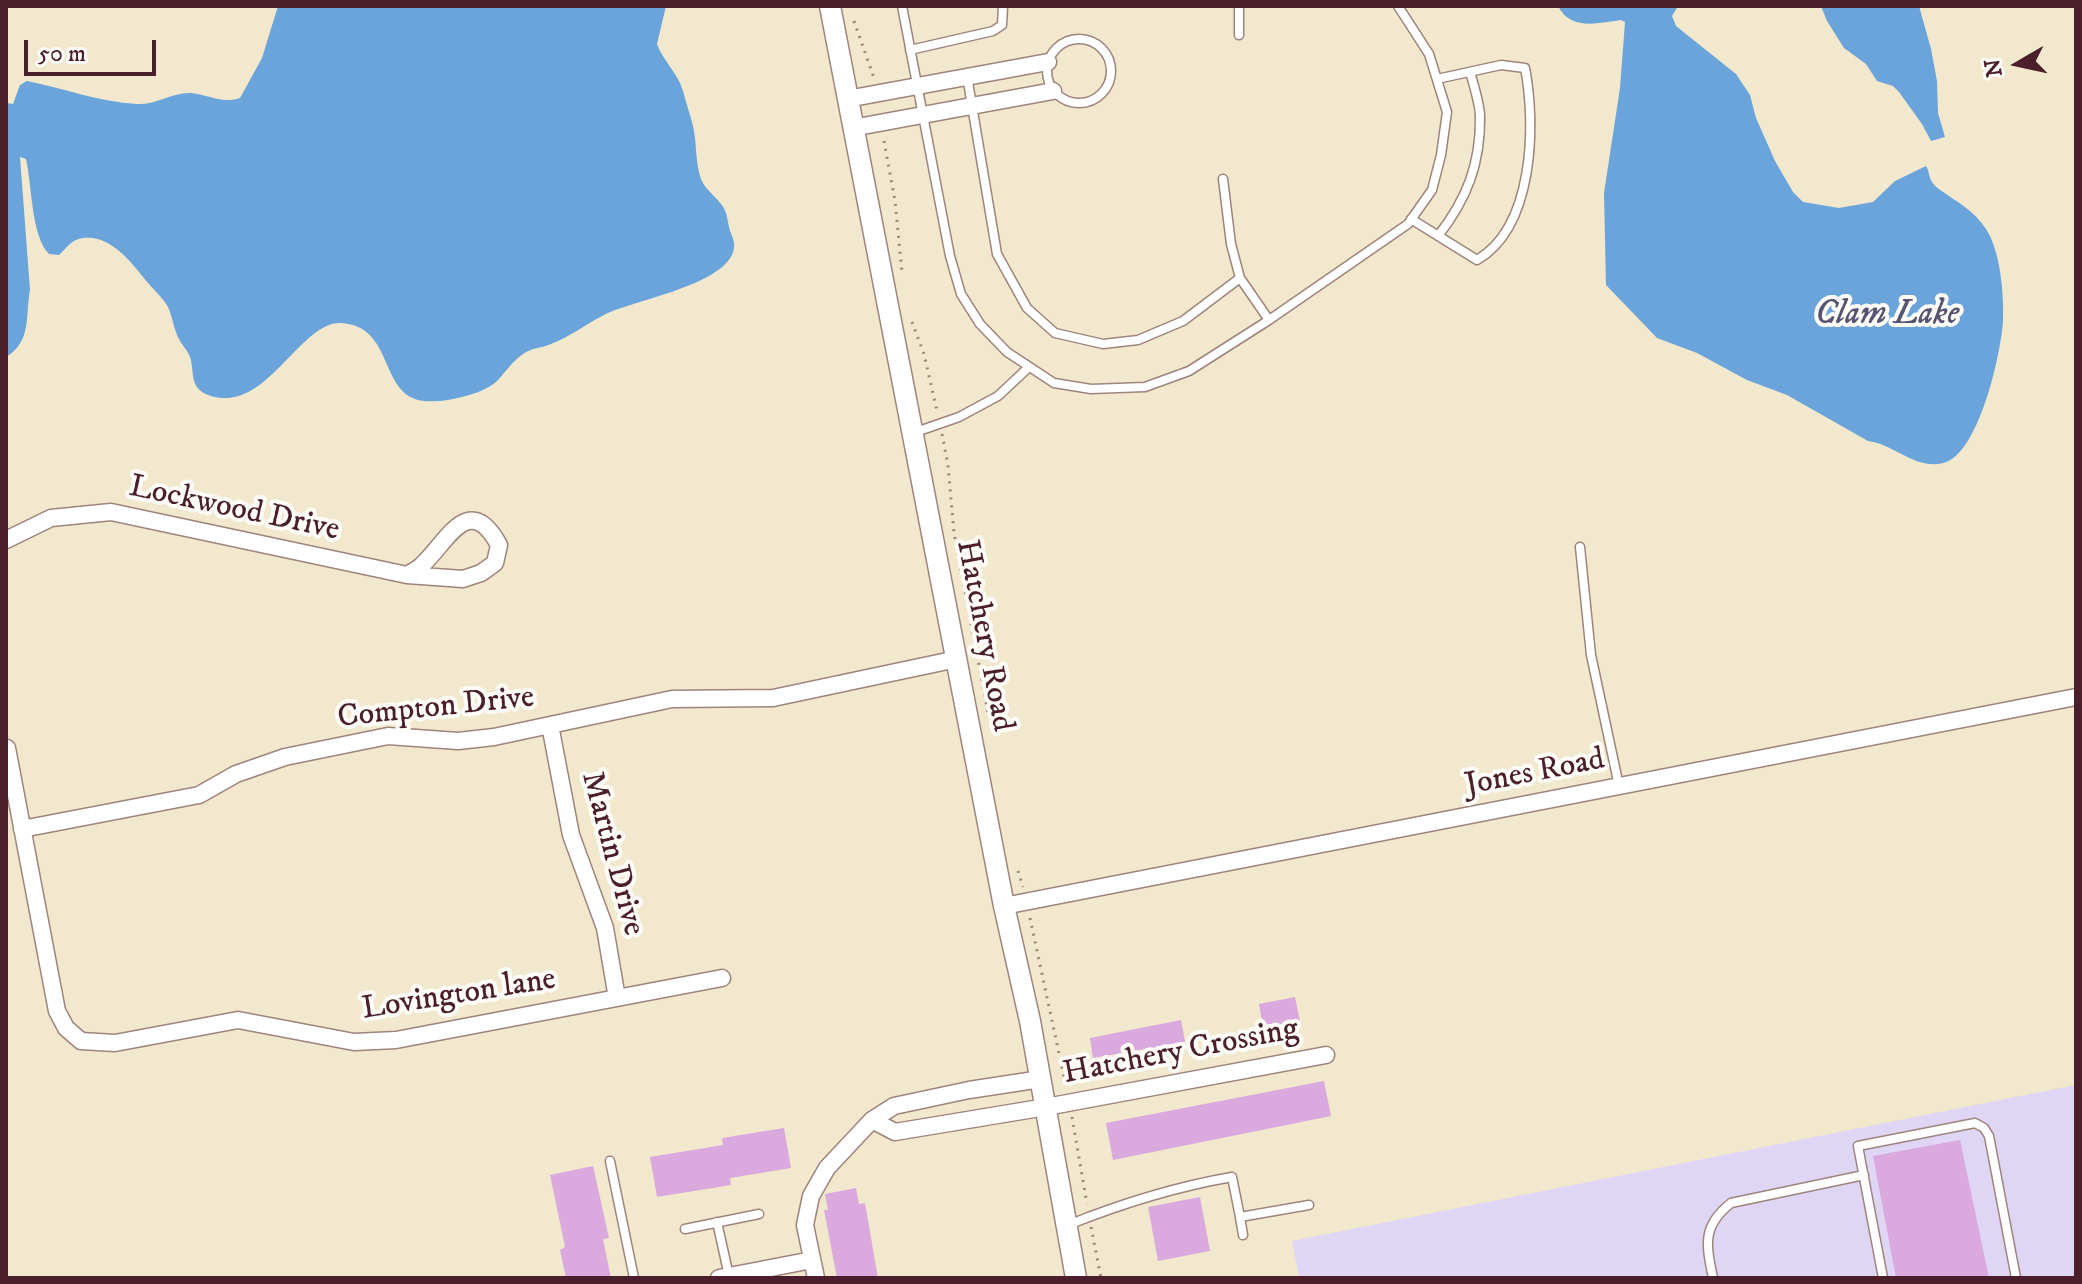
<!DOCTYPE html>
<style>
body{margin:0}
#map{position:relative;width:2082px;height:1284px;overflow:hidden;background:#f1e8ce;font-family:"IM FELL DW Pica",serif}
canvas{display:block}
.frame{position:absolute;inset:0;border:8px solid #4a1f2b;pointer-events:none}
.north{position:absolute;left:1978px;top:24px;width:80px;height:80px;-webkit-text-stroke:6px #fdfcf7;paint-order:stroke;rotate:261deg;font-size:22px;font-weight:700;line-height:32px;text-align:center;color:#4a1f2b}
.north::after{content:'';display:block;margin:auto;width:28px;height:36px;background:#4a1f2b;clip-path:polygon(50% 0,100% 100%,50% 72%,0 100%)}
.scale{position:absolute;left:24px;top:40px;width:132px;height:36px;box-sizing:border-box;border:4px solid #4a1f2b;border-top:0;padding-left:10px;font-size:24px;line-height:28px;white-space:nowrap;color:#4a1f2b;-webkit-text-stroke:6px #fdfcf7;paint-order:stroke}
</style>
<div id="map">
<canvas width="2082" height="1284"></canvas>
<div class="frame"></div>
<div class="north">N</div>
<div class="scale">50 m</div>
</div>
<script>
const context = document.querySelector('canvas').getContext('2d');
context.lineJoin = 'round';
function fill(path, color) {
  context.fillStyle = color;
  context.fill(path, 'evenodd');
}
function strokePath(path, color, width, dash) {
  context.strokeStyle = color;
  context.lineWidth = width;
  context.lineCap = dash ? 'butt' : 'round';
  context.setLineDash(dash || []);
  context.stroke(path);
}
function drawText(font, color, halo, rows, align = 'center') {
  context.font = font + ' "IM FELL DW Pica",serif';
  context.lineWidth = 8;
  context.setLineDash([]);
  context.textBaseline = 'middle';
  context.strokeStyle = halo;
  context.fillStyle = color;
  for (const [text, x, y, turn = 0] of rows) {
    context.save();
    context.translate(x, y);
    context.rotate((+turn || 0) * Math.PI / 180);
    context.textAlign = isNaN(turn) ? turn : align;
    if (halo) context.strokeText(text, 0, 0);
    context.fillText(text, 0, 0);
    context.restore();
  }
}
const built = new Path2D(`
 M2076,1085V1278H1299L1292,1241Z`);
const water = new Path2D(`
 M278,6H666L657,44C663,61 678,73 683,91C686,103 690,114 693,126C697,143 695,162 701,179C706,192 722,200 726,213C728,219 728,225 730,231C732,236 735,242 734,248C729,285 632,300 604,315C586,324 570,337 551,344C542,348 531,348 523,354C512,362 506,371 498,380C484,395 438,405 418,400C379,389 393,326 341,323C300,321 267,413 211,396C188,389 195,372 190,357C188,351 183,346 180,341C174,331 173,318 168,307C163,298 156,292 149,284C133,265 112,234 83,238C70,240 67,248 59,255L49,254C31,236 32,185 26,159L20,157L30,290C25,317 32,341 6,357V103L13,104L20,85L27,81C63,88 99,102 137,104C156,105 173,92 191,93C209,95 223,104 240,98L262,58Z
 M1558,6H1678L1672,16L1676,26L1736,74L1750,95L1756,118L1775,161L1793,192L1803,202L1839,208L1873,202L1895,181L1926,166C1929,170 1929,178 1932,182C1935,187 1942,191 1946,194C1964,206 1980,216 1990,236C2001,260 2004,295 2003,321C2001,353 1979,455 1943,463C1915,470 1894,444 1868,441L1787,395L1747,380L1697,353L1657,338L1606,285L1604,193L1620,88L1625,22L1621,20C1597,23 1571,31 1558,6Z
 M1821,6H1919L1931,49L1937,81L1938,113L1945,137L1931,141L1922,124L1899,92L1893,86L1877,81L1866,64L1844,48L1827,21Z`);
const building = new Path2D(`
 M1295,997L1300,1021L1263,1028L1259,1004Z
 M1181,1020L1185,1042L1093,1058L1090,1038Z
 M1324,1081L1331,1116L1113,1160L1106,1123Z
 M784,1128L791,1168L730,1178L731,1185L657,1197L650,1157L723,1145L722,1138Z
 M1960,1140L1989,1278H1896L1873,1156Z
 M593,1166L609,1238L603,1239L611,1278H566L560,1250L565,1247L550,1175Z
 M856,1188L859,1204L865,1203L878,1278H837L824,1210H828L825,1194Z
 M1200,1197L1210,1251L1158,1261L1148,1207Z`);
const path = new Path2D(`
 M854,21L874,78
 M884,141L895,201L902,272
 M912,322L924,354L937,411
 M942,434L948,465L954,533L989,718
 M1018,871L1023,887
 M1030,918L1066,1086
 M1072,1117L1087,1204
 M1091,1227L1101,1278`);
const service = new Path2D(`
 M902,6L950,256L961,294L980,324L1007,352L1054,383L1091,389L1145,387L1189,371L1269,320L1408,224L1432,190L1441,155L1447,112L1429,54L1398,6
 M1239,6V35
 M1047 71a32 32 0 1 1 64 0a32 32 0 1 1-64 0Z
 M910,50L993,31L1002,25L1003,6
 M967,76L997,254L1027,308L1055,333L1103,344L1138,340L1183,321L1240,278
 M1223,179L1231,244L1240,278L1269,320
 M1411,219L1477,260C1534,227 1536,125 1525,68L1501,65L1437,79
 M1438,236C1467,199 1481,163 1480,115C1479,101 1474,86 1470,72
 M913,433L959,417L998,396L1029,367
 M1580,547L1591,655L1619,786
 M610,1161L634,1278
 M1240,1217L1243,1235
 M717,1222L729,1276
 M1068,1225C1123,1203 1174,1187 1232,1177L1240,1217L1309,1205
 M685,1229L759,1214
 M1713,1278C1706,1244 1702,1226 1731,1203L1864,1175
 M1883,1278L1858,1146L1975,1123L1984,1128L1989,1136L2016,1278`);
const minor = new Path2D(`
 M847,99L1048,62
 M852,128L1053,91
 M6,540L51,518L111,512L407,575L463,579L481,573L495,563L499,545C469,490 447,542 423,564C419,569 412,572 407,575
 M550,725L571,835L605,928L617,998
 M7,748L57,1011L66,1028L81,1041L115,1043L238,1020L354,1042L396,1040L722,978
 M22,829L199,795L236,774L285,757L388,736L458,741L494,737L672,699L773,698L957,659
 M1004,906L2076,697
 M872,1120L895,1132L1046,1107L1326,1055
 M719,1278L812,1260
 M816,1278L805,1225L811,1196L827,1168L872,1120L894,1106L969,1090L1041,1079`);
const tertiary = new Path2D(`
 M830,6L1004,906L1030,1021L1076,1278`);
const streetNames = [
 ["Lockwood Drive",234,510,12],
 ["Hatchery Road",983,636,79],
 ["Compton Drive",436,709,-6],
 ["Jones Road",1535,774,-11],
 ["Martin Drive",611,854,75],
 ["Lovington lane",459,996,-9],
 ["Hatchery Crossing",1181,1053,-11]
];
const waterNames = [
 ["Clam Lake",1887,316]
];
fill(built, '#dfd5f5');
fill(water, '#6aa4da');
fill(building, '#daa9dd');
strokePath(service, '#9e847c', 11);
strokePath(minor, '#9e847c', 19);
strokePath(tertiary, '#9e847c', 23);
strokePath(path, '#9e847c', 3, [2, 6]);
strokePath(service, '#fff', 8);
strokePath(minor, '#fff', 16);
strokePath(tertiary, '#fff', 20);
drawText('32px', '#4a1f2b', '#fdfcf7', streetNames);
drawText('italic 34px', '#575471', '#fdfcf7', waterNames);
</script>
